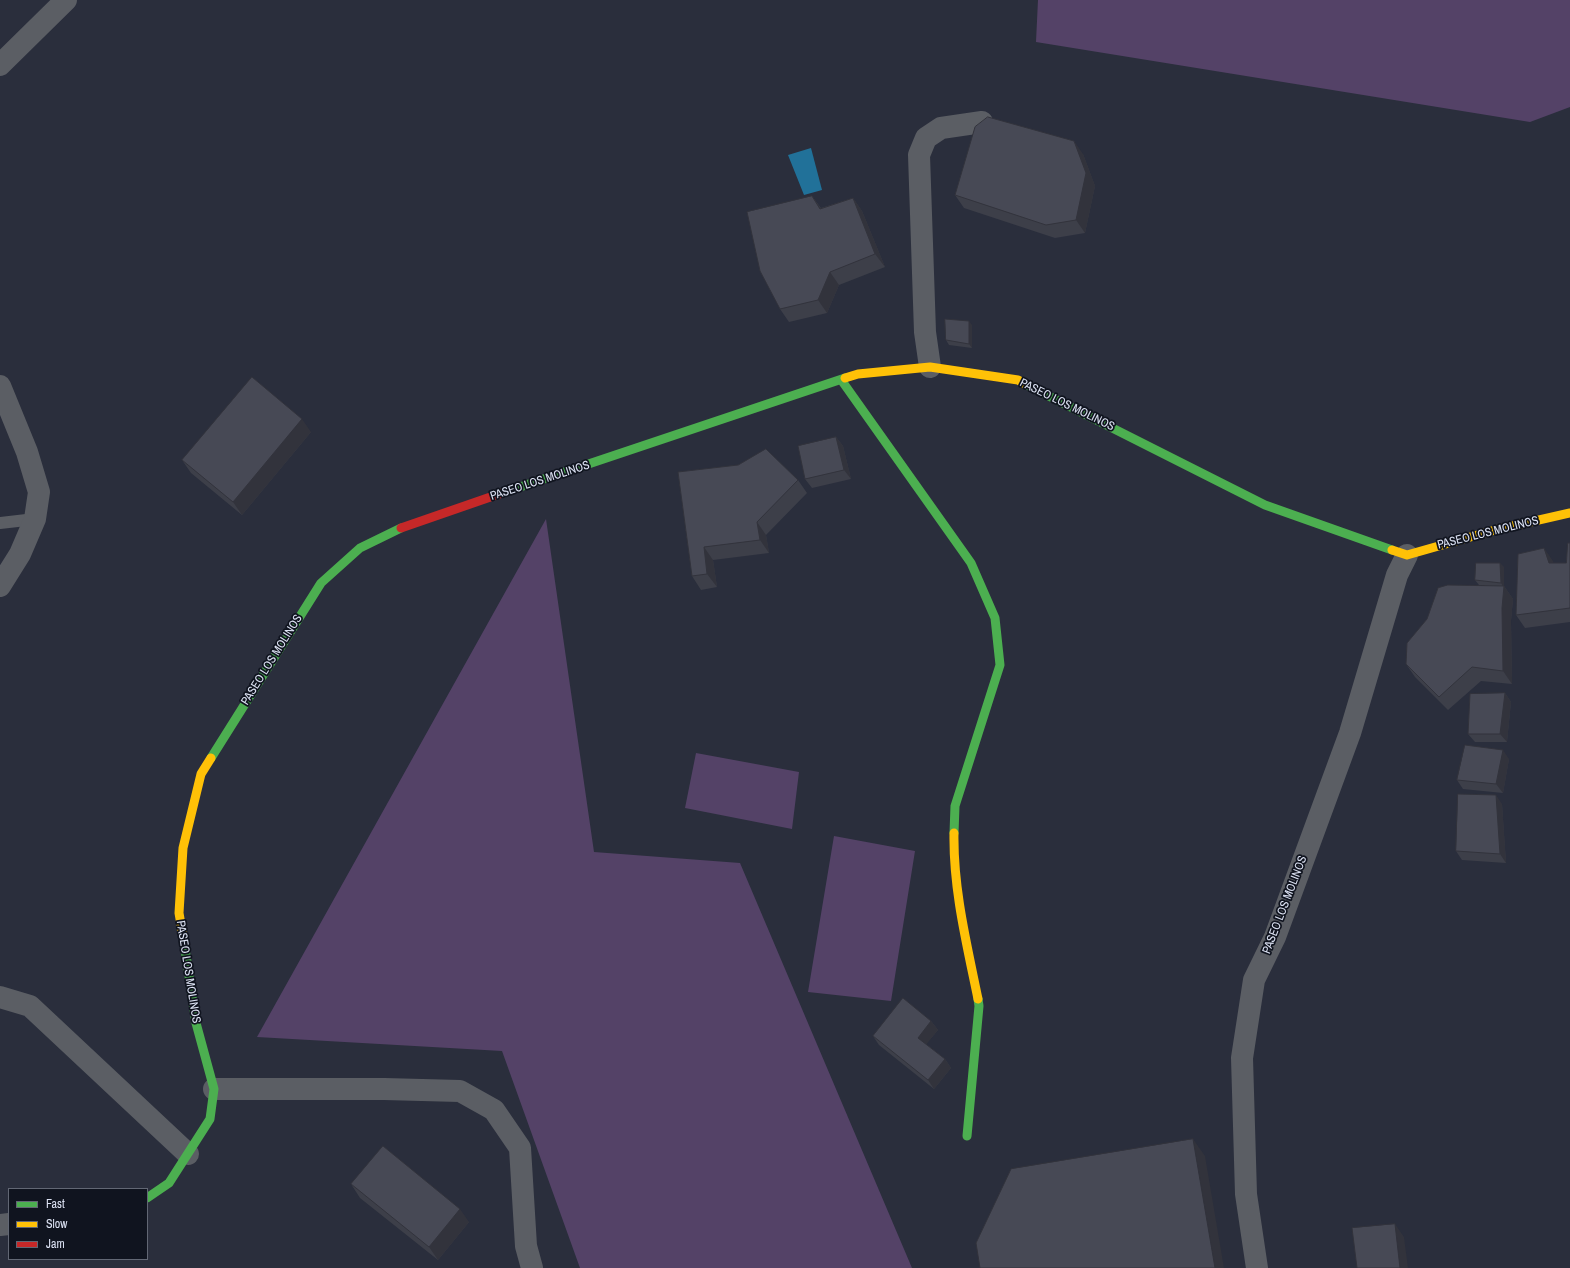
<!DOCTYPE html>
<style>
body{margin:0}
#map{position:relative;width:1570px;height:1268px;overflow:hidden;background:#2a2e3c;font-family:"Archivo Narrow",sans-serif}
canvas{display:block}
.legend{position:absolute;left:8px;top:1188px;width:140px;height:72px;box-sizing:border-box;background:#10141f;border:1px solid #626774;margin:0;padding:5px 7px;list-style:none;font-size:12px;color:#dde3f4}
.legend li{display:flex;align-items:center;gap:8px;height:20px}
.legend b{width:20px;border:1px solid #626774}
</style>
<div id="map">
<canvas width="1570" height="1268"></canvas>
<ul class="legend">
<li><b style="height:5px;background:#4caf50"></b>Fast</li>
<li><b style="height:5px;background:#ffc107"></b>Slow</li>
<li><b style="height:5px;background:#c62828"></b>Jam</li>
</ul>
</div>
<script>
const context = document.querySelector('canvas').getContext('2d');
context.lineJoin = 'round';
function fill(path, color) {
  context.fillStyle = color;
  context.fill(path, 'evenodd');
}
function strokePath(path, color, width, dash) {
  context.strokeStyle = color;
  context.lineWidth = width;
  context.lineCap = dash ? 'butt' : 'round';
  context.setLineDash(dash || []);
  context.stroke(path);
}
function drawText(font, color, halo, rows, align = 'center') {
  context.font = font + ' "Archivo Narrow",sans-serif';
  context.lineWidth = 3.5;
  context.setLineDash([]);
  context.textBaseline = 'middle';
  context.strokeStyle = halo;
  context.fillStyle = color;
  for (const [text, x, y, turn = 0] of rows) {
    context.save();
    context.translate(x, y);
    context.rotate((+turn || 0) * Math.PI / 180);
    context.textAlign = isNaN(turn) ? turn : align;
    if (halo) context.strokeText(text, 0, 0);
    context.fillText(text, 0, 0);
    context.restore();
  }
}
const green = new Path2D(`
 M1038,0H1570V107L1530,122L1036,42Z
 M546,519L594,852L740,863L912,1268H580L502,1051L257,1037Z
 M696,753L799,772L792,829L685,808Z
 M834,836L915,851L891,1001L808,992Z`);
const water = new Path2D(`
 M811,148L822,190L804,195L788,155Z`);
const lane = new Path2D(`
 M0,523L35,519`);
const street = new Path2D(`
 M0,65L66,0
 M930,367L925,332L919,155L926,138L941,128L982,122
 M0,386L27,452L39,492L35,519L20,554L0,586
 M0,997L30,1006L188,1154
 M214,1089H384L460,1091L494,1110L520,1148L526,1246L532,1268
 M0,1225L9,1224
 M1257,1268L1246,1194L1242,1058L1254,980L1275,937L1350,733L1397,575L1407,555`);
const fast = new Path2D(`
 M842,381L971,563L995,618L1000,665L955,806L954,833
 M1025,384L1265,505L1392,550
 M502,493L845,378
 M211,758L321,583L360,548L401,528
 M967,1136L979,1006L978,999
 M147,1198L169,1183L210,1119L214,1089L196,1023L184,942`);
const slow = new Path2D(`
 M845,378L858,374L930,367L1018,380L1025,384
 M1392,550L1407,555L1495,530L1570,513
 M954,833C953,889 967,945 978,999
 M184,942L179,913L183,848L201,774L211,758`);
const jam = new Path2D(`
 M401,528L502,493`);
const wall = new Path2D(`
 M1083,154L1095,186L1085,233L1055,238L964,208L955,195Z
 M812,196L821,208L853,198L862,211L885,267L839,285L827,313L789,322L780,309Z
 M972,325V348L949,345L946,340Z
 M311,432L242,515L191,473L182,460Z
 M836,437L843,446L851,479L812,488L805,479Z
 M678,472L798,480L807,493L766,535L769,553L713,560L717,587L701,590L692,576Z
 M1570,543V622L1525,628L1516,615L1553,561V563H1566Z
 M1504,567V586L1513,599L1511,621L1512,684L1481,681L1448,710L1415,677L1406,664L1427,619L1485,585H1479L1475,580Z
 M1505,693L1511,702L1507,742H1475L1468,734Z
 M1509,759L1503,793L1463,789L1457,780Z
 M1502,804L1506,863L1462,860L1456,851Z
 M931,1021L938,1030L926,1044L945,1059L951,1068L934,1089L879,1045L873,1036Z
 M351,1184L469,1222L438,1260L360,1198Z`);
const shadedWall = new Path2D(`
 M1074,141L1083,154L1095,186L1085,233L1076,220Z
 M812,196L821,209H820Z
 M853,198L862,211L885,267L875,254Z
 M830,272L839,285L827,313L818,300Z
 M969,321L972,325V348L969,344Z
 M302,419L311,432L242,515L233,502Z
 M836,437L843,446L851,479L844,470Z
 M757,522L766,535L769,553L760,540Z
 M704,547L713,560L717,587L707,574Z
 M1544,548L1553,561L1558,576L1549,563Z
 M1500,563L1504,567V587V586L1513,599L1511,621L1512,684L1503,671L1502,608L1504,588L1501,583Z
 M1505,693L1511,702L1507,742L1500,734Z
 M1503,750L1509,759L1503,793L1496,784Z
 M1496,795L1502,804L1506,863L1500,854Z
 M931,1021L938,1030L924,1047L918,1038Z
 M945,1059L951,1068L934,1089L928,1080Z
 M1193,1139L1205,1156L1224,1268H1215Z
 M460,1209L469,1222L438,1260L429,1247Z
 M1395,1224L1404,1237L1408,1268H1400Z`);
const building = new Path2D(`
 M988,117L1074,141L1086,173L1076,220L1046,225L955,195L975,127Z
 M812,196L820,209L853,198L875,254L830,272L818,300L780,309L760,271L747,212Z
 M945,319L969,321V344L946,340Z
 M252,377L302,419L233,502L182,460Z
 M836,437L844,470L805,479L798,446Z
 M766,449L798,480L757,522L760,540L704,547L707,574L692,576L678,472L738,465Z
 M1568,543H1570V608L1516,615L1518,554L1544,548L1549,563H1566Z
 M1476,563H1500L1501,583L1475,580Z
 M1448,585L1504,586L1502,608L1503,671L1472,667L1439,697L1406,664L1407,643L1427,619L1438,588Z
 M1505,693L1500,734H1468L1470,694Z
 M1465,745L1503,750L1496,784L1457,780Z
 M1458,794L1496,795L1500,854L1456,851Z
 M903,998L931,1021L918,1038L945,1059L928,1080L873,1036Z
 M1193,1139L1215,1268H980L976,1243L1011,1169Z
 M383,1146L460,1209L429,1247L351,1184Z
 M1395,1224L1400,1268H1357L1352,1228Z`);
const streetNames = [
 ["PASEO LOS MOLINOS",1067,405,26],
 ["PASEO LOS MOLINOS",540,481,-18],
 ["PASEO LOS MOLINOS",1488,533,-14],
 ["PASEO LOS MOLINOS",272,660,-58],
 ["PASEO LOS MOLINOS",1285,905,-69],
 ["PASEO LOS MOLINOS",188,972,81]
];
fill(green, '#544267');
fill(water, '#217199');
strokePath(lane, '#5b5e64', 12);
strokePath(street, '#5b5e64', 22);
strokePath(fast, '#4caf50', 9);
strokePath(slow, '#ffc107', 9);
strokePath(jam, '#c62828', 9);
fill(wall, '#3d3f49');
fill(shadedWall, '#32333c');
fill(building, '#474955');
strokePath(building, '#32333c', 1);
drawText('12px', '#dde3f4', '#10141f', streetNames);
</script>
